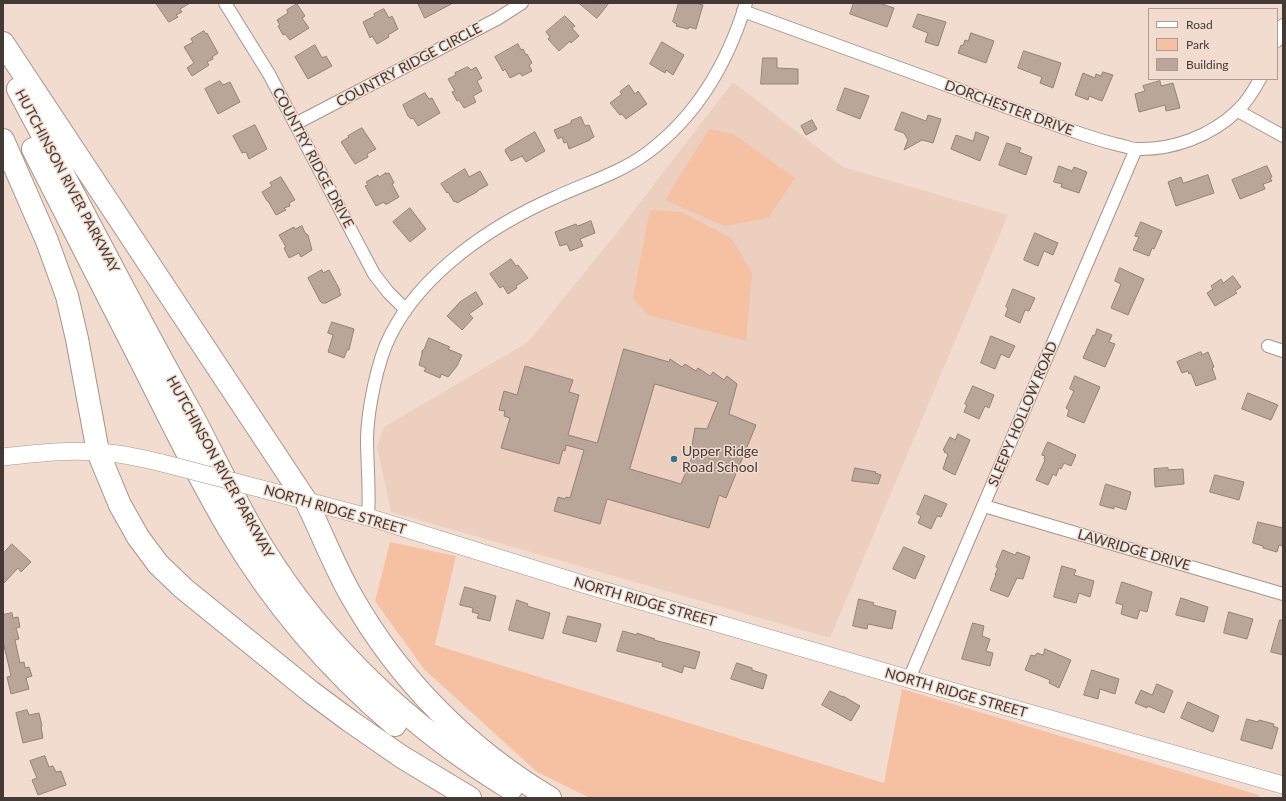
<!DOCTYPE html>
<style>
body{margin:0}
#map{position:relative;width:1286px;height:801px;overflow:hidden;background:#f2dcd0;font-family:Lato,sans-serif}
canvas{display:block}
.frame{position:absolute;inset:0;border:4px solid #433a36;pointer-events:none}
.legend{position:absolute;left:1148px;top:8px;width:130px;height:72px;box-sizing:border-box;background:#f2dcd0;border:1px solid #ac9b92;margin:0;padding:5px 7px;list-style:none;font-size:12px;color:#433a36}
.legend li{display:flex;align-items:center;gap:8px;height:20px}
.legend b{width:20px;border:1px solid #ac9b92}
</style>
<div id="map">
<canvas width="1286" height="801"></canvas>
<div class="frame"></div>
<ul class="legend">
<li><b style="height:5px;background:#fff"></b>Road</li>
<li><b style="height:11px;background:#f6c0a2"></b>Park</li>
<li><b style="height:11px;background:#baa599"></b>Building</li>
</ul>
</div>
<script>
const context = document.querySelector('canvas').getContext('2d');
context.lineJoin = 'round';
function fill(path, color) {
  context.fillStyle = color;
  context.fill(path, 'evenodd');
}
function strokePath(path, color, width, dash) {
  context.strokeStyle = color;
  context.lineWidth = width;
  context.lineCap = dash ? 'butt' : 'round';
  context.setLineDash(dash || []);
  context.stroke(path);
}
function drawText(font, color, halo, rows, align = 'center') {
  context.font = font + ' Lato,sans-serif';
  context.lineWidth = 3;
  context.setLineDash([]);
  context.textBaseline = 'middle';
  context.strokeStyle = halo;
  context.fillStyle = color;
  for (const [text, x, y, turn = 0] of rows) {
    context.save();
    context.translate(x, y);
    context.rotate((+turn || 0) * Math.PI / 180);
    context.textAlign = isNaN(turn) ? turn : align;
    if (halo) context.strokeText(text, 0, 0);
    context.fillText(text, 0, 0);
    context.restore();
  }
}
const built = new Path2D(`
 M733,82L843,167L1008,215L830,638L391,512L377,447L384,427L528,342L615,235Z`);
const green = new Path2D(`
 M709,129L733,134L795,178L768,218L724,226L665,200Z
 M650,210L681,212L731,238L752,273L746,341L648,315L633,298Z
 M390,542L456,556L435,645L884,783L902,689L1259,795L1258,798H590L537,772L424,669L375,601Z`);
const building = new Path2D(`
 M156,3H190L180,9L182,12L176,15L178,17L169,22Z
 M418,3H453L425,18Z
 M579,3H609L597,18Z
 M679,3H695L703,5L696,29L689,27L688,29L676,26L677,24L673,22Z
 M854,3H879L894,8L887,27L850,14Z
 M297,4L305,16L302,18L309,28L290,40L285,34L283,35L278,26L280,25L277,20L288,13L287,10Z
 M384,9L389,18L392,16L398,29L388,35L389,37L377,44L372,36L370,38L363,22L375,16L374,14Z
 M918,14L946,22L938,46L925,42L928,33L913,27Z
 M565,16L575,26L572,28L579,36L571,43L570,41L559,51L548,39L550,37L546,32Z
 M204,31L206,34L207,33L218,53L212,57L213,59L207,62L209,65L192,76L187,68L194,63L184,47L193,42L191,39Z
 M971,33L994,41L986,63L958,53L961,45L963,46L965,40L968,41Z
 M662,42L684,55L673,75L666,70L665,73L650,64Z
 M518,44L521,50L523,49L526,55L527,54L532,63L529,65L532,71L522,76L520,73L510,78L505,69L503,71L495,57Z
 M315,45L322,58L326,56L332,66L308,79L295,57Z
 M1024,51L1061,63L1053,88L1040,83L1042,77L1018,68Z
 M763,58H777V68L798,69V84H761Z
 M468,67L471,70L476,67L482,78L477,81L482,91L473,96L476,102L464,108L459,100L457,101L452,92L455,91L448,79L456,75L455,73Z
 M1103,72L1113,75L1102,101L1089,96L1088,100L1075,95L1083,73L1095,78L1096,74L1101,76Z
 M220,81L223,85L230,82L240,102L218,114L205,89Z
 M1160,81L1161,86L1173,83L1180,108L1166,111L1165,105L1139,112L1135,94L1145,91L1143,86Z
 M629,85L635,94L638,91L647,104L626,119L622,114L620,115L610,103L622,94L620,92Z
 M845,88L869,96L860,119L837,110Z
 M425,93L429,99L432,98L440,113L418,126L413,118L411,119L408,116L403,105Z
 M902,112L926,121L928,115L941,119L933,143L922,140L904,150L908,140L904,133L895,130Z
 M581,117L585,126L589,125L594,137L590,139V140L569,149L567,142L564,143L562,137L558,139L554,130L571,123V121Z
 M812,120L817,129L806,135L801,126Z
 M255,125L267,149L249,159L246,152L242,153L233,136Z
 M362,128L376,149L367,154L368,157L355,164L341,142L349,137L348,136Z
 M535,132L545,151L526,162L522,156L511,161L505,151L506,149Z
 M976,132L989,137L980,161L951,149L956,135L973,141Z
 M1007,143L1021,148L1019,152L1032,157L1026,175L999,165Z
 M1059,166L1072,171L1074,167L1087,172L1079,193L1061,187L1062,184L1054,182Z
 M1267,166L1272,177L1270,178L1272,181L1263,184L1265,189L1240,199L1232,180Z
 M465,169L469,177L480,171L488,185L477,191V192L464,199L457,203L456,201L454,202L448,192L447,193L441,184Z
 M386,173V174L389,173L394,183L392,184L399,197L387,204H385L384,202L376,206L365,186L368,185L366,182L378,175L379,177Z
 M1208,175L1214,193L1176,206L1168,182L1181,177L1183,183Z
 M281,177L295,200L289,203L290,206L284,208L286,210L276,215L268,201H267L262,192L272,186L270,183Z
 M410,208L426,229L410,242L393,222Z
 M591,221L595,233L580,239L583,246L570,251L567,244L560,246L555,232L576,224L577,226Z
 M1141,222L1162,231L1154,249L1152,248L1149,256L1133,250L1139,237L1135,236Z
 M302,226L305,233L308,235L312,250L301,257L299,253L289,258L284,248L286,247L279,235L294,227L295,229Z
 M1035,233L1058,243L1053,255L1044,251L1038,266L1024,260Z
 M511,259L516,266L518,265L528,278L516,286L517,288L508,294L503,286L500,288L490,274Z
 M1120,268L1144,279L1128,315L1111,308L1121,284L1115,281Z
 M322,270L323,273L329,270L340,290L339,291L341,295L326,303H322L320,301L308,278Z
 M1233,276L1241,287L1235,291L1237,293L1215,306L1207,293L1213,289L1211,286L1221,279L1223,283Z
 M1013,289L1035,298L1029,311L1025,310L1020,323L1005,316L1008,308L1006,307Z
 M476,292L483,304L469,314L473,318L462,330L447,316L460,302Z
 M332,322L354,329L349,350H347L344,358L328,352L333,335L328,333Z
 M1097,329L1112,335L1109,342L1115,344L1105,367L1083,358L1093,335H1095Z
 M991,336L1015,346L1009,358L1001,354L995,369L981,363Z
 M429,338L450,347L448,349L462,355L457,366L448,377L441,374L440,378L424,371L426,368L419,365L422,354V351L424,349Z
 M624,349L669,362L670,359L682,367L685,364L696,371L698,368L710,376L713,372L724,380L727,376L737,384L729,414L756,425L726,498L719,495L709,528L607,499L600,524L554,511L558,497L565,499L566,497L570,498L584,450L566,445L565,451L563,450L559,464L501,448L510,418L504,416L505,411L499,410L504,391L517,395L525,366L573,380L569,392L579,395L568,435L597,443ZM655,384L718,402L707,429L695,428L691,451L694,452L681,484L630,469Z
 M1201,352L1202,355L1208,352L1214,367L1212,368L1216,379L1196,386L1191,373L1189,374L1188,371L1182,373L1177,362Z
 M1075,376L1100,387L1084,423L1067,416L1069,410L1066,408L1074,391L1070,389Z
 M973,386L994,395L989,408L985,406L979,419L964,412L967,405L965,404Z
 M1248,393L1278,405L1271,420L1242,409Z
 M958,434L970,440L955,475L943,469L948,454L944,452L945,451L943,450L950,437L955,440Z
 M1048,442L1076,455L1071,466L1064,463L1061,469L1059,468L1056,476L1053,474L1048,485L1036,480L1045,460L1044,459L1045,456L1042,455Z
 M855,468L876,472L875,473L881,475L878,484L852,481Z
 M1168,468V470L1183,469L1184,484L1155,487L1154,469Z
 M1215,475L1244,482L1239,500L1210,492Z
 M1106,484L1131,492L1126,510L1114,506V509L1100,505Z
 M925,495L947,504L941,517L937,516L931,529L918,523L921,516L917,514Z
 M1258,522L1283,528V546L1279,545L1277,552L1263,548V546L1253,543Z
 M12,544L31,562L21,572L18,568L3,584V554Z
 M904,547L925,556L915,579L893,569Z
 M1003,550L1015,555L1017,552L1030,557L1023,579L1017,578L1008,597L990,590L996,575H995L998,568L996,567Z
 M1062,566L1076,570L1074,575L1094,581L1090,597L1079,593L1076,603L1054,597Z
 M1122,582L1152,592L1147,612L1140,610L1137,619L1121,614L1123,605L1116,603Z
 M465,587L496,596L490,621L477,618L479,614L472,612L473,608L460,605Z
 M1181,598L1208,607L1204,622L1176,615Z
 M859,599L874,603L873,605L896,611L892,629L868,624L867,629L853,626Z
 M517,600L528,604L527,606L550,613L543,639L509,630Z
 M1229,612L1253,619L1247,639L1224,633Z
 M12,613L13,618L18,617L20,627L16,628L19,639L15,640L20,663L24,662L25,668L29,667L32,676L26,678L29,689L11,694L7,677L11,676L3,641V615Z
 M568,616L601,624L596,642L563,633Z
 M1280,620H1283V655L1271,652Z
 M973,623L984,626L982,636L990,639L986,651L993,653L990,666L962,659Z
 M623,631L637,635V633L655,639L654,640L700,652L695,669L684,666L682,673L662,666L663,663L617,651Z
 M1045,649L1071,660L1059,688L1049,683L1050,680L1025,670L1031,655L1035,656L1037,653L1043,655Z
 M737,663L752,668V670L767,675L763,689L731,679Z
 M1092,670L1119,679L1115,694L1100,689L1098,699L1084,695Z
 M1157,684L1173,691L1164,713L1148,706L1147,708L1135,703L1141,690L1152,695Z
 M830,691L843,697V696L860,706L851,721L822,705Z
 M1188,702L1219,716L1213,732L1181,718Z
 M27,710L29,715L39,713L42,726L41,727L43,738L23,743L16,713Z
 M1247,719L1258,722L1259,720L1274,724L1273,726L1278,728L1272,749L1241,740Z
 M45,756L49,767L53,766L56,772L61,771L66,785L38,795L32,780L37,778L30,761Z`);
const street = new Path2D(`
 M225,3L269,74L374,274L388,292L406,310
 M743,11L1067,129C1084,135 1102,141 1119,145C1125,146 1131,149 1137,149C1173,150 1211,136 1237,111C1246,103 1254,90 1260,79
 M1277,41L1283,25
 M1238,111L1283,136
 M295,124L497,19L522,3
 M1268,346L1283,351
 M984,506L1283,594
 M368,517C370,490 367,464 367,437C368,409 377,362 390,336C422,272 492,225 556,197C586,183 620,173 647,153C697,116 728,62 746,3
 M909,679L1136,149`);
const secondary = new Path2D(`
 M3,457C37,453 73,449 108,453C126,454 144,459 162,463
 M262,489L368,517L589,586L679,612L909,679L1283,785`);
const highway = new Path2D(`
 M3,43L306,501C322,533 334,566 352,597C399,680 468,749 550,798
 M18,89C76,197 131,306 191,413C215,458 236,504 263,548C324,647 412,729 511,789
 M3,140L47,241L67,296L77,339L98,452L120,505L138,537L158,564L183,588L311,692L350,721L402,757L470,798
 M33,149C70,222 107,295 144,367C171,421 198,477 229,529C273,603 329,669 395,725`);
const secondaryBridge = new Path2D(`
 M162,463L262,489`);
const markers = [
 [674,459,4,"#3a728c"]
];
const streetNames = [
 ["COUNTRY RIDGE CIRCLE",409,65,-28],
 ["DORCHESTER DRIVE",1009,108,20],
 ["COUNTRY RIDGE DRIVE",313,158,62],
 ["HUTCHINSON RIVER PARKWAY",67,181,62],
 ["SLEEPY HOLLOW ROAD",1023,414,-67],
 ["HUTCHINSON RIVER PARKWAY",220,467,61],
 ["NORTH RIDGE STREET",335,510,16],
 ["LAWRIDGE DRIVE",1134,550,16],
 ["NORTH RIDGE STREET",645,602,16],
 ["NORTH RIDGE STREET",956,693,16]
];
const poiNames = [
 ["Upper Ridge",682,451],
 ["Road School",682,467]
];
fill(built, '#eccfbe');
fill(green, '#f6c0a2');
fill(building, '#baa599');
strokePath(building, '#958176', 1);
strokePath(street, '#a99489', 14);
strokePath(secondary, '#a99489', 18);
strokePath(highway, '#a99489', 24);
strokePath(street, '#fff', 12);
strokePath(secondary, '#fff', 17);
strokePath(highway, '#fff', 22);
strokePath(secondaryBridge, '#a99489', 18, []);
strokePath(secondaryBridge, '#fff', 17);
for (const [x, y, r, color] of markers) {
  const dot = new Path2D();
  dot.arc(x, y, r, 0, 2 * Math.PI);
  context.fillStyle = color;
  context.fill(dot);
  strokePath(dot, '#f2dcd0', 1.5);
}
drawText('14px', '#433a36', '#f2dcd0', streetNames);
drawText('14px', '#433a36', '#f2dcd0', poiNames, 'left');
</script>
